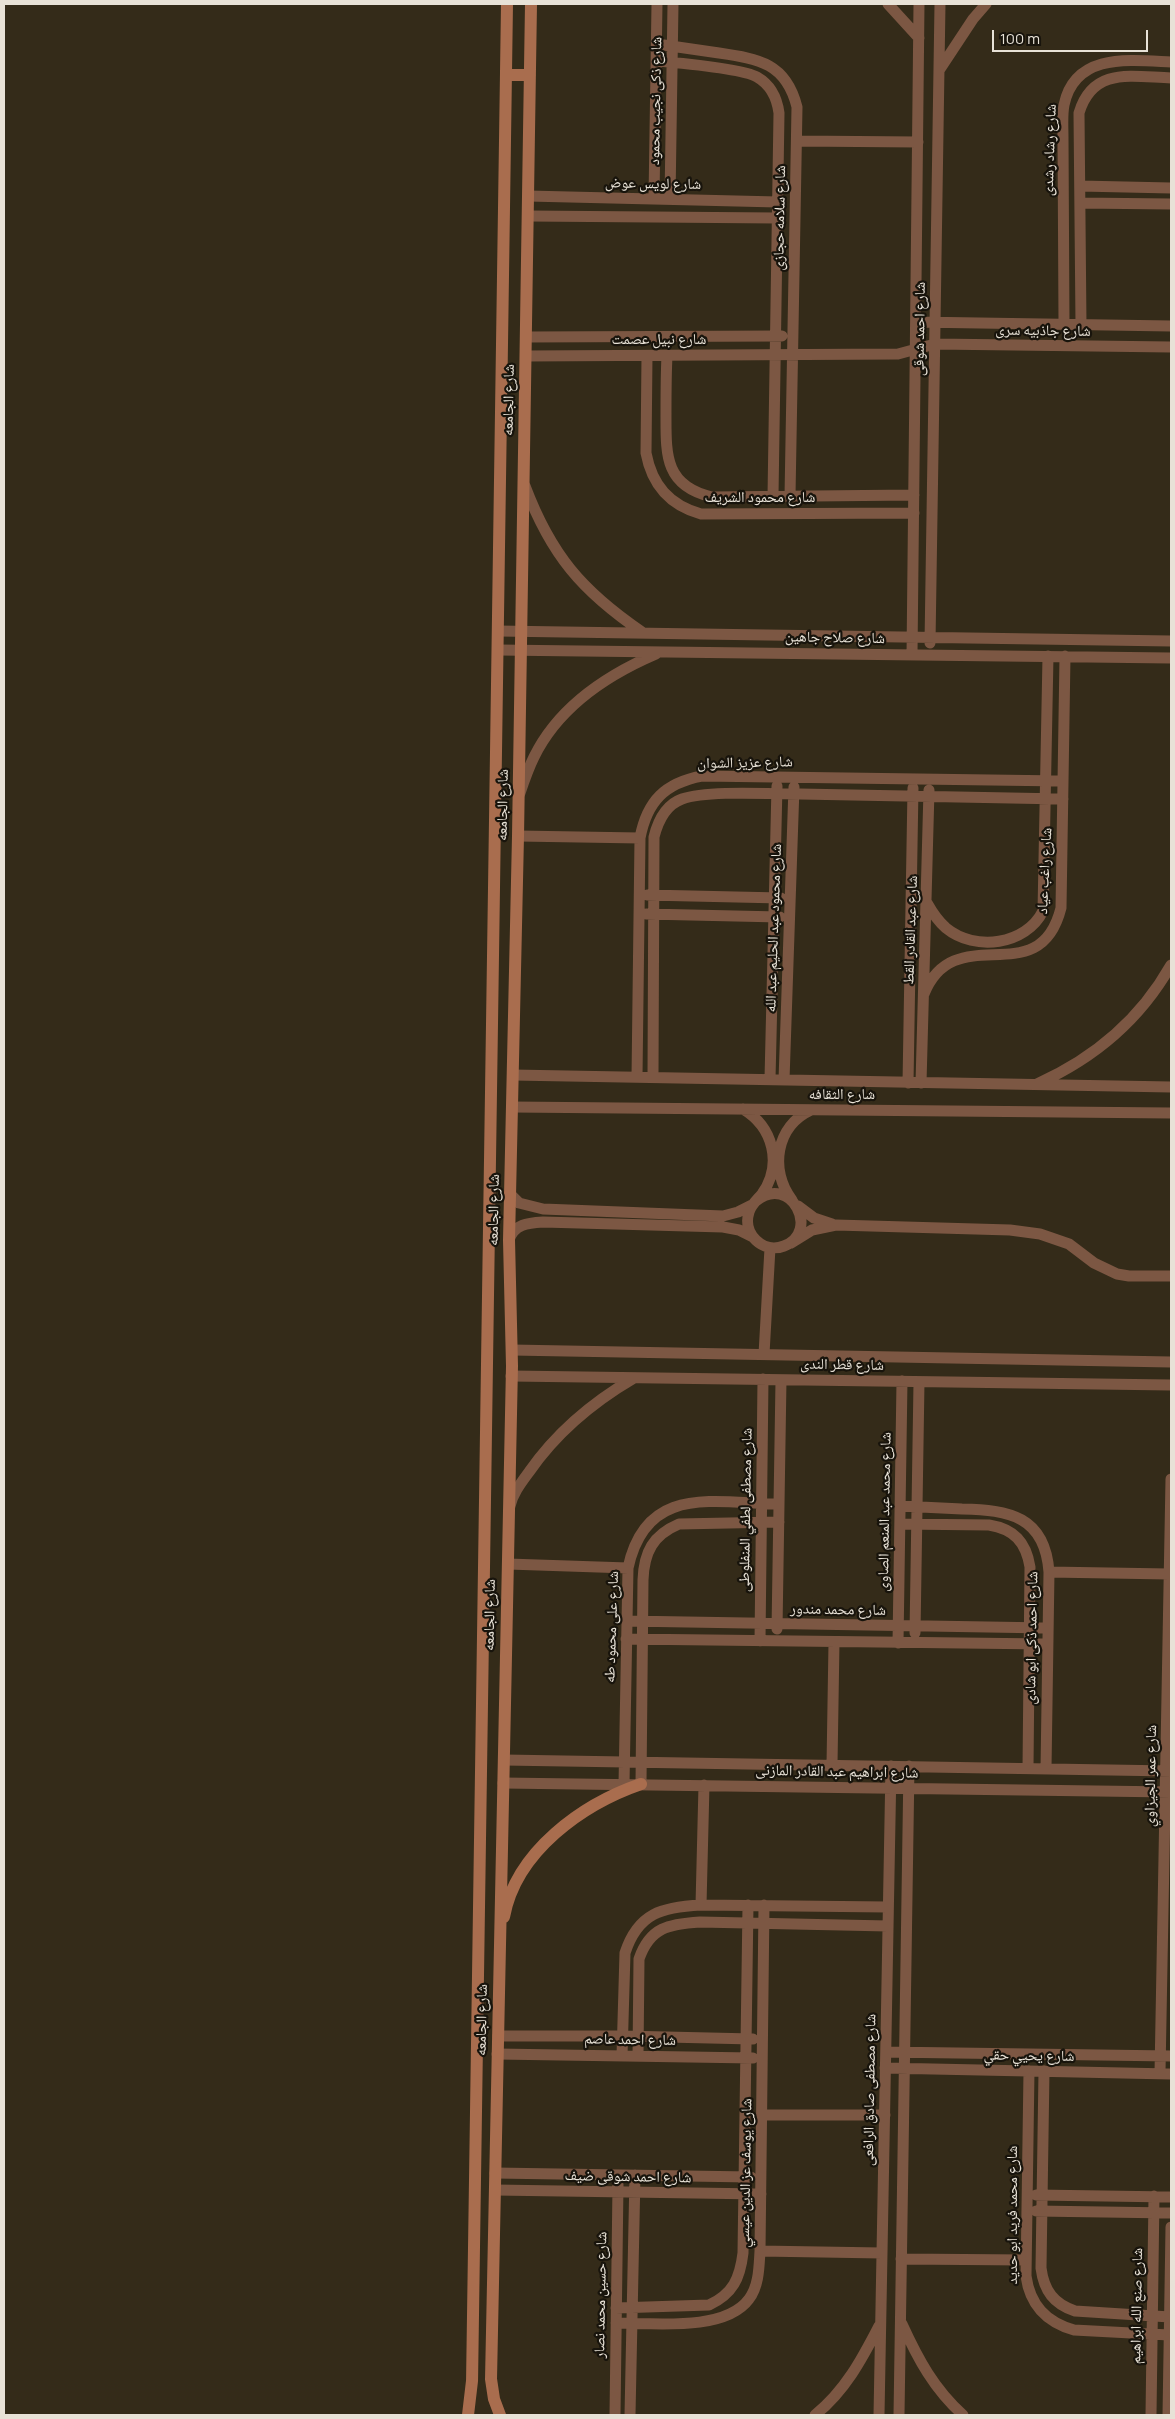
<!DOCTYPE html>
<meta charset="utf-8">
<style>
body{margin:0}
#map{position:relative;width:1175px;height:2419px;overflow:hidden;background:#342b19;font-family:Manrope,sans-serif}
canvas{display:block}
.frame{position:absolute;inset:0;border:5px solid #e8e2d7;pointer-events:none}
.scale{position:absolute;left:992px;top:30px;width:156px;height:22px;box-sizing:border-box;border:2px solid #e8e2d7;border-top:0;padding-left:6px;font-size:15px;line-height:18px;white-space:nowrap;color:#e8e2d7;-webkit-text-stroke:4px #18140c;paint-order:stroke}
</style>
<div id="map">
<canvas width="1175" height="2419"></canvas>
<div class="frame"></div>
<div class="scale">100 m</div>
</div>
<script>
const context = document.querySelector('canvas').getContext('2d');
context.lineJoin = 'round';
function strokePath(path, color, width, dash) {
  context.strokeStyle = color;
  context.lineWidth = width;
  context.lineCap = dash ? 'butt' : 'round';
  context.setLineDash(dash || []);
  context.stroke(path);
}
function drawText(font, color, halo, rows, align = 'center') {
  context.font = font + ' Manrope,"Noto Naskh Arabic",sans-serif';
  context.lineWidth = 4.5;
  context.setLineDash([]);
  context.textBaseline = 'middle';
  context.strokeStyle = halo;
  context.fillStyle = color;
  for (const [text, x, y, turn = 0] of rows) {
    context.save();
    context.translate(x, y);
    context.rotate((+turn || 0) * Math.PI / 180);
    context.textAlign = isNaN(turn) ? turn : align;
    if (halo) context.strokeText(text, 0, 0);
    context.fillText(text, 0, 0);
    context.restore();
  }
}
const street = new Path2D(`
 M888,4L919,38
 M657,44C678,47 698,50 719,53C759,59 786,63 797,107L790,496
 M657,61C678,63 741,68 757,77C771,85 777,98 779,113L773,496
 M940,69L973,19L986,4
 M797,141L918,142
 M1080,186L1171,188
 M528,196L778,202
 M654,198L657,4
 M670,199L673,4
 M1080,203L1171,204
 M528,216L777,218
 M916,322L1171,326
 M1064,324L1063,137C1063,127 1062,115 1064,105C1075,52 1131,60 1171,62
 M1081,325L1079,113C1093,66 1133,77 1171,78
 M526,337L782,336
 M526,356L898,354L935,344L1171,347
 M647,356L646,453C652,485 669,505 701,514L914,513
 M667,356C666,375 666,394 666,413C666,454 664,486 712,497L914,495
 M525,486C551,555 582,591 642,632
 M498,631L1171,641
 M930,643L940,4
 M498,650L1171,658
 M912,655L919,4
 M520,793C524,781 528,769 534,757C558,708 607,675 656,654
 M518,836L640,838
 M647,895L781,898
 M927,903C932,912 938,921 946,928C975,952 1026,945 1043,911L1048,656
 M646,914L780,917
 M924,994C955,917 1039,995 1061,908L1065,656
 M513,1075L1171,1087
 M637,1077L640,838C647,801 665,783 702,776L1063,781
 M653,1077L654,837C658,821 665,805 682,799C708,790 770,794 800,794C887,795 975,797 1063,799
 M770,1079L777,786
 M784,1080L794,787
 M908,1083L913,788
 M921,1083L929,790
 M1037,1084C1095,1058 1140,1020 1171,965
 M512,1107L1171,1113
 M743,1109C773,1127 783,1164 762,1194C757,1200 751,1205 749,1212C742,1234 763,1254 784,1246C821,1232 791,1173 756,1201
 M510,1194L519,1203L543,1209L723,1216L738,1212L752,1205
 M792,1200C769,1170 776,1126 811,1110
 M798,1206L814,1218L832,1224
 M509,1240C514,1224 528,1223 543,1222L723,1227L739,1230L753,1237
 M791,1243L812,1230L836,1225L1010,1230L1040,1234L1069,1244L1094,1263L1117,1274L1129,1276H1171
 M512,1350L1171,1362
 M764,1354L770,1248
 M511,1376L1171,1385
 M510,1506C513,1493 521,1483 529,1472C556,1433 593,1402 634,1378
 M900,1506C921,1507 941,1508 962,1509C1009,1510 1045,1516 1049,1572L1046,1769
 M900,1524L989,1525C1014,1529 1026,1542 1030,1567L1028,1768
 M508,1564L628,1568
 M1049,1572L1169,1574
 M627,1621L1048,1628
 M777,1629L781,1380
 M915,1633L919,1382
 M626,1639L1047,1644
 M760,1641L763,1379
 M898,1643L902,1381
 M504,1760L1171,1771
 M832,1765L834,1642
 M503,1783L1171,1792
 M624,1784L628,1568C646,1484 713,1503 779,1504
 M641,1784L643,1580C644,1552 653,1535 679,1524L779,1522
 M701,1905L704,1785
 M498,2036H623L753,2039
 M886,2052L1171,2056
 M497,2054L753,2058
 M622,2056L625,1953C638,1913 662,1907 701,1905L888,1907
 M638,2056L639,1959C650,1927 669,1924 700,1922L888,1926
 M885,2068L1171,2074
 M1029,2071L1026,2276C1030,2305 1046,2322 1074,2330L1169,2335
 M1044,2071L1041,2268C1044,2291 1054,2304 1075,2311L1170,2317
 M1160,2073L1171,1479
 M762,2115H885
 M495,2173L751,2177
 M495,2190L761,2194
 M1036,2195L1171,2197
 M1036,2211L1171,2213
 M760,2251L882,2253
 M901,2259L1026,2260
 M616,2308L709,2305C733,2294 740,2278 743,2253L748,1905
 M616,2323C653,2323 725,2332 749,2299C759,2286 759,2267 760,2251L764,1905
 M902,2324C918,2359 934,2389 963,2415
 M615,2415L618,2184
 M630,2415L635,2175
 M815,2415C845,2391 862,2359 879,2326
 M879,2415L891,1766
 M899,2415L909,1766
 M1151,2415L1154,2196
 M1168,2415L1171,2227`);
const secondary = new Path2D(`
 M506,75H530
 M504,1917C516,1851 583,1804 641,1784
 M468,2415L472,2381L507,4
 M500,2415L494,2399L491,2379L512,1366L509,1240L518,836L531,4`);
const streetNames = [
 ["شارع ذكى نجيب محمود",656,101,-89],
 ["شارع رشاد رشدى",1050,150,-88],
 ["شارع لويس عوض",653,184,1],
 ["شارع سلامه حجازى",780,218,-89],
 ["شارع احمد شوقى",920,329,-89],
 ["شارع جاذبيه سرى",1043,331,1],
 ["شارع نبيل عصمت",659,340],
 ["شارع الجامعه",509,400,-89],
 ["شارع محمود الشريف",760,498],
 ["شارع صلاح جاهين",835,638,1],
 ["شارع عزيز الشوان",745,763,-1],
 ["شارع الجامعه",503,805,-89],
 ["شارع راغب عياد",1045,871,-87],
 ["شارع محمود عبد الحليم عبد الله",774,928,-88],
 ["شارع عبد القادر القط",911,930,-88],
 ["شارع الثقافه",842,1095],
 ["شارع الجامعه",494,1210,-89],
 ["شارع قطر الندى",842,1365,1],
 ["شارع مصطفى لطفي المنفلوطى",746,1510,-89],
 ["شارع محمد عبد المنعم الصاوى",885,1512,-89],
 ["شارع محمد مندور",838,1610,1],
 ["شارع الجامعه",490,1615,-89],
 ["شارع على محمود طه",612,1627,-88],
 ["شارع احمد ذكى ابو شادى",1032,1638,-89],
 ["شارع ابراهيم عبد القادر المازنى",837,1772,1],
 ["شارع عمر الجيزاوي",1151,1776,-89],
 ["شارع الجامعه",482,2020,-89],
 ["شارع احمد عاصم",630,2040,1],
 ["شارع يحيي حقي",1029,2056,1],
 ["شارع مصطفى صادق الرافعى",870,2090,-89],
 ["شارع يوسف عز الدين عيسي",746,2173,-89],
 ["شارع احمد شوقى ضيف",628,2177,1],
 ["شارع محمد فريد ابو حديد",1013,2215,-90],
 ["شارع حسين محمد نصار",601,2295,-89],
 ["شارع صنع الله ابراهيم",1137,2306,-89]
];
strokePath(street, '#7c5743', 11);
strokePath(secondary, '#a96d4e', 12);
drawText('15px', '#e8e2d7', '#18140c', streetNames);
</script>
